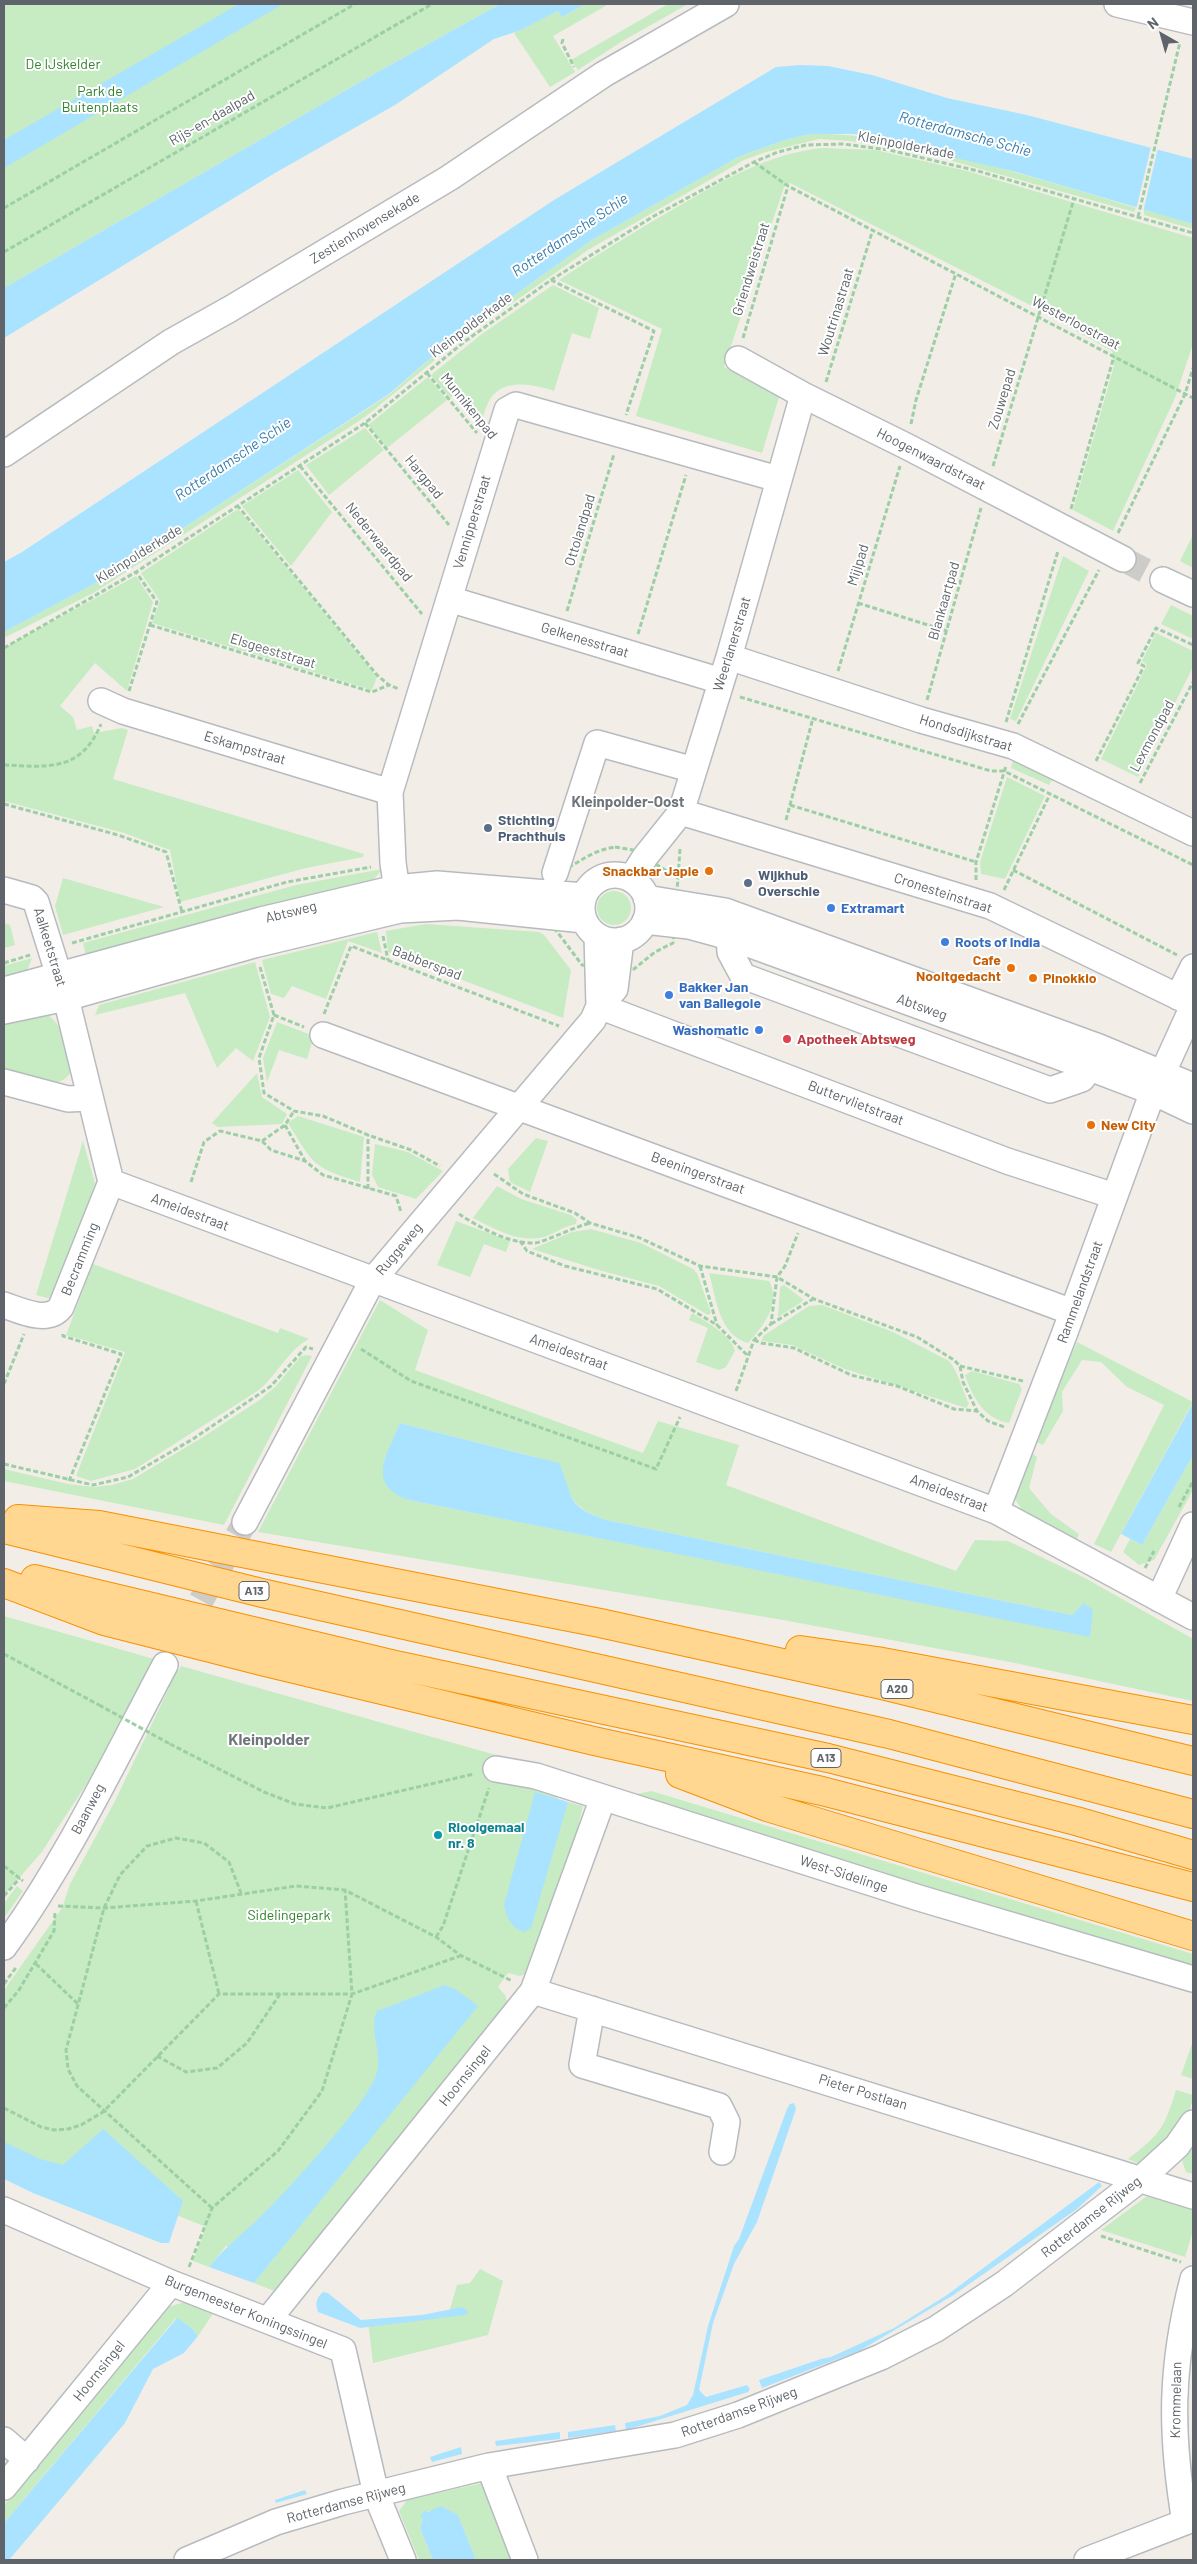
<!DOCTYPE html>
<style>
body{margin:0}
#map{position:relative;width:1197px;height:2564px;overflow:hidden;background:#f2eee7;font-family:Barlow,sans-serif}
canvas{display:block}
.frame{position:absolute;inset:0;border:5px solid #5e6469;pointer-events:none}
.north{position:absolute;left:1137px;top:10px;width:50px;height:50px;-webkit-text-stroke:4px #fff;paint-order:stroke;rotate:322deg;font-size:14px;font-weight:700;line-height:20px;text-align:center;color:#5e6469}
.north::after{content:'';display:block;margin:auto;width:18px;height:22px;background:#5e6469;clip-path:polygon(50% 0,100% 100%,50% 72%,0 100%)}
</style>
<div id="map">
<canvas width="1197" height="2564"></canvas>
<div class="frame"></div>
<div class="north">N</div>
</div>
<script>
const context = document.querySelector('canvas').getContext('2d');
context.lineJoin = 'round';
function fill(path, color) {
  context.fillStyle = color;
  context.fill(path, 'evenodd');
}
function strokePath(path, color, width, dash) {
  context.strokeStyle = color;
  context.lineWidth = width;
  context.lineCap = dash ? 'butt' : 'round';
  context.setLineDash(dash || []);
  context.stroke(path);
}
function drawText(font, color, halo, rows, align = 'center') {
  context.font = font + ' Barlow,sans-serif';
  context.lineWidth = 4;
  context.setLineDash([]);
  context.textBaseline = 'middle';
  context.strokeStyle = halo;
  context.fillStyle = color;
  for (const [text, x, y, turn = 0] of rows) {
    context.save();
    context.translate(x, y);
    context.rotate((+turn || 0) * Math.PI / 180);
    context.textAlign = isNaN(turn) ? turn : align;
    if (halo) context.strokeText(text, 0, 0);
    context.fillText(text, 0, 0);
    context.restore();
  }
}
const green = new Path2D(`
 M4,4H500L374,74L4,288Z
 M585,4H609L553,36L575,72L550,87L514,33L558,11L562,17Z
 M668,4H688L621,42L578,70L571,60Z
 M811,134C865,133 906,144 957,157C1018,172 1077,190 1136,208L1134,212L945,159L851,141L819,139L766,152L744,160L588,250L457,342L365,417L95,592L4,638V632L116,572L364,411L390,394L453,339L592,240L740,156L788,139Z
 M822,148L875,150L967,171L1193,238V344L1175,398L1113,531L1073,510L1114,366L1112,351L1034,307L790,183L784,187L724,367L779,397L762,453L636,416L662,329L559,280C598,254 637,230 677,207C724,180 767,154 822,148Z
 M1144,209L1193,224V229L1144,215Z
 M553,285L599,308L590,339L572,333L554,391C533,384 500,377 488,403C484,411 482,421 480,429L453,396L450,398L431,375L482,334Z
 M428,377L447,400L387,448L368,425Z
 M365,428L384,450L329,495L306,465Z
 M298,470L332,512L291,566L242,506Z
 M238,509L377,677L372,690L152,623L160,601L141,573Z
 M1193,535V568L1180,561Z
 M1063,556L1089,571L1016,721L1010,719Z
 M136,576L153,602L127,691L95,663L60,706L73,717L77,730L92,726L94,733L122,728L128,730L113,779L364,854L363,857L306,868L180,902L170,850L124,833L4,801V648Z
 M1171,605L1193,616V639L1161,624Z
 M1156,633L1193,651V667L1138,777L1101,759L1147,665L1142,661Z
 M1014,755L1055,774L1049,785L1011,768Z
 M1007,777L1045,796L1005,879L981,874L980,862Z
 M382,869L372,882L87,960L83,943L296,885Z
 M63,878L164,907L63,935L55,906Z
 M597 908a17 17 0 1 1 34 0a17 17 0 1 1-34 0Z
 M4,923L10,925L15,945L4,948Z
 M426,924L539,932L544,935L571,970L563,1018L388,952L386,931Z
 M377,932L382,953L348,941L326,999L292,986L284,998L271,994L262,960Z
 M32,958L25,976L4,982V966Z
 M255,962L270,1017L253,1061L236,1048L217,1068L185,993L95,1015L99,1005Z
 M43,1012C63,1022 69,1048 73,1068C61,1096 26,1078 4,1073V1019Z
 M277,1022L314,1036L307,1059L279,1050L267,1082L263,1058Z
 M257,1073L262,1097L287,1114L282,1124L218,1127L212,1123Z
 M298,1116L364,1137L360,1182C312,1167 314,1165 288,1123Z
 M536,1138L548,1141L530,1192L510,1182L508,1169Z
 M83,1141L95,1183L59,1293L51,1299L36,1295Z
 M375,1144L408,1152L443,1171L416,1199L378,1187L372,1175Z
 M497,1186L521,1199L571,1215L577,1220L576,1224C565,1226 557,1232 547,1236C521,1245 495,1229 473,1218Z
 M456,1221L510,1241L506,1252L484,1244L470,1277L437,1265Z
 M591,1229L641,1243L693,1269L697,1273L711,1313L708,1315L659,1286L602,1271L532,1249L572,1232Z
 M93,1264L278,1333L280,1328L309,1339C288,1350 277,1375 259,1390L135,1469L91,1481L76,1476L125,1352L66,1335Z
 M709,1273L769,1281C782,1303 762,1328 748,1343C719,1335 716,1298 709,1273Z
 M784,1285L803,1299V1301L778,1317L780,1287Z
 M380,1300L428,1330L415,1370L643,1453L658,1421L739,1445L726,1485L956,1571L975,1540L1008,1541L1085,1578L1193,1639V1701L1010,1662L783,1620L258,1532ZM400,1423L536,1457L562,1470C568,1500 577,1509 606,1520L1072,1615L1084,1604L1090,1636L409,1500L384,1462Z
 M822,1305L893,1332L949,1361C959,1373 962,1390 969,1404L966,1408L845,1369L792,1345L762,1341L763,1336L809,1306Z
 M692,1313C706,1322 731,1334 735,1351L726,1367L719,1370L696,1362L708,1328L689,1320Z
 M1077,1342L1193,1402L1111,1552L1094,1544L1164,1405L1127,1387L1101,1362L1082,1360L1062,1392L1063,1411L1043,1445L1034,1441Z
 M307,1355L312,1356L224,1525L4,1481V1469L68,1484L93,1487L112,1485L133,1479L203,1437L261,1399L276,1386L301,1356Z
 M972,1371L1019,1384L1022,1389L1009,1423C984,1419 973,1398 965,1375Z
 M1030,1452L1037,1457L1029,1488L1051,1514L1079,1534L1076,1541L1024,1513L1012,1495Z
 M1193,1455V1490L1154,1560L1139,1565L1123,1552L1130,1539L1142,1545Z
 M4,1616L154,1659L152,1664L178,1671L181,1666L510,1759L536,1776L566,1807L568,1802L583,1806L556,1915L534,1970L520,1976L508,1973L498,1987L505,1995L508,2005L277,2292L254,2283L276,2256L226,2246L209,2267L193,2261L206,2227L130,2196L4,2157V1990L62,1908L70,1884L115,1801L169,1688L152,1685L41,1853L4,1895Z
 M651,1791L1193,1954V1968L623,1797Z
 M17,1886L23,1891L4,1918V1903Z
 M1193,2041V2079L1181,2075Z
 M1176,2090L1193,2095C1193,2119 1159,2149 1142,2165L1128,2159C1160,2134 1164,2129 1176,2090Z
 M1193,2148V2174L1186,2172L1182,2161Z
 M1147,2196L1193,2210V2231L1185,2257L1101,2230Z
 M480,2269L503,2281L488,2335L373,2363L368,2321L441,2316L450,2309L457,2285L470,2283Z
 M188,2301L214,2312L198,2336L192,2328L176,2318L4,2523V2505L168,2307Z
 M491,2481L522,2560H476L458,2515L426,2511L420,2528L433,2560H419L399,2511L407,2500Z`);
const water = new Path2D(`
 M239,4H283L4,168V140Z
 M500,4H585L562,17L558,11L521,30L494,39L395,105L275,173L4,338V288L374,74Z
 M800,65L828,66L872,75L947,98L1027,115L1193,159V224L1016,172L854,134H811L788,139L740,156L592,240L453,339L389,394L116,572L4,632V562L22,552L554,200L776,67Z
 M1193,1403V1455L1142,1545L1121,1534Z
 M400,1423L559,1463C575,1499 564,1504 606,1520L1072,1615L1084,1603L1093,1610L1090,1637L409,1500C365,1484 387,1455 400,1423Z
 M535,1792L568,1802L531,1928L524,1932C511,1927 507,1919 504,1905Z
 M445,1985L458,1991L478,2006L254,2283L209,2267C224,2248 238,2238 255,2222C279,2199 301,2174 323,2149C342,2126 362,2105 375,2078C385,2057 368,2031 377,2011Z
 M794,2103L796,2109L757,2222L734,2264L713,2323L699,2390L706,2397L747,2385L750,2389L748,2392L626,2430L625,2423L660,2416L687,2405L693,2395L708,2326L734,2246L739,2239L787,2109L790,2104Z
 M103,2129L183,2201L169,2243H161L33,2193L4,2179V2142L40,2159L63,2165Z
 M1099,2182L1102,2186L1077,2209L952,2296L861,2350L762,2388L759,2380L821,2359L831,2357L894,2328L947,2295Z
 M323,2292L328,2293L361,2320L422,2315L462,2307L469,2312L465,2315L360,2328L318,2312C315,2304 316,2298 323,2292Z
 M177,2318L192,2328L198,2336L184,2353L153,2369L125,2423L9,2560H4V2523Z
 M615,2425L616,2431L568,2438V2432Z
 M560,2432V2439L496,2446L495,2441Z
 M461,2447L462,2454L432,2462L430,2457Z
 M305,2490L307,2494L276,2503L275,2500Z
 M441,2506L458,2515L476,2560H433L420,2528L423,2519L420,2516L426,2510L428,2512Z`);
const pier = new Path2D(`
 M1151,147L1158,148L1143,212L1136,210Z`);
const minorTunnel = new Path2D(`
 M1123,559L1163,580
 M183,1633L245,1522`);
const path = new Path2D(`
 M563,39L562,43L574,67
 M754,162L788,186L1193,398
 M4,208L355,4
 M1138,217L1180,42
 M4,252L432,4
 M551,280L654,331L626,415
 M743,338L788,186
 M427,373L477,433
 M826,382L873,229
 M365,423L449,525
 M911,424L916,400L956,273
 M300,466L422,614
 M993,466L1074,199
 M237,505L377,675L389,685L399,689
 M1071,509L1114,356
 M1118,533L1185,394L1193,368
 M858,603L947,631
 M567,611L614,454
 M150,625L372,692L389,685
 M638,634L686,475
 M4,648L136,572L365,423L464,342L551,280L654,216L754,162L778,152L806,145L843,144L889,150L978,171L1193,233
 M838,671L900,466
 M129,691L157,602L136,572
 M740,697L991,771H1004L1193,865
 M927,700L981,508
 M1006,722L1058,551
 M1018,724L1099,570
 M1096,761L1144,666L1138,663L1156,628L1193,645
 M4,765C48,767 81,772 101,724
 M1140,783L1193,682
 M4,804L118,835L166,852L182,912
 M790,805L976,862
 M786,820L813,718
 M615,847L633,850L678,878L673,943L655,952L634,969L619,970L582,965L552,925L555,873C579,865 588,851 615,847Z
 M680,849L678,878L680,879
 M1013,870L1177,955
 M976,880V862L1006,766
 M1004,890L1050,794
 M383,936L388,960
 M72,943L287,882L371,867
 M4,963L30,955
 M260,967L274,1015L259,1058L264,1093L294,1111L323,1116L368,1135L411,1150L440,1166
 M324,1014L351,946L559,1026
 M274,1015L304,1027
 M285,1125L305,1161
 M262,1141L285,1125L294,1111
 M494,1174L523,1194L575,1213L590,1223L640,1238L700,1266L777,1277L785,1266L798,1233
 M191,1182L204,1142L220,1131L262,1141L271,1150L305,1161L323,1175L396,1196L401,1212
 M368,1189V1135
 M459,1214C480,1228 510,1244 535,1243C544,1242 577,1226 590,1223
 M520,1241L527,1251L565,1266L657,1289L717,1325L748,1356
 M700,1266L717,1325
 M771,1324L813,1299
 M63,1334V1336L121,1354L69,1481
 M754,1340L761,1343L794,1348L851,1375L897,1386L954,1409L977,1411
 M361,1349L411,1381L656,1469L680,1417
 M960,1366L1023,1381
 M4,1384L24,1334
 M736,1391L754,1340L771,1324L777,1277L814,1299L917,1337L954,1360L960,1366L963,1382L977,1411L988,1421L1004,1427
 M4,1464L93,1485L128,1477L193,1439L271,1386L306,1347L313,1349
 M1179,1507L1193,1481
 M1145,1568L1154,1551
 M4,1654L99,1705
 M170,1744L264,1792L295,1804L327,1808L474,1774
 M4,1866L23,1881
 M4,1896L20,1878
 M196,1901L219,1994
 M58,1906L104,1908L196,1901L296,1886L345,1890L436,1937L460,1955L512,1981
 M436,1937L443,1926L489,1788
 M36,1964L78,2004
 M4,1984L17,1966
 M4,2008L19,1990L54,1931L55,1912
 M157,2056L186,2072L217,2068L247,2043L280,1994
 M4,2108L41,2127L54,2130L68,2129L81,2125L103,2112L219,1994H352L460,1956
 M212,2208L77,2086L68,2069L66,2050L104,1908L120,1875L147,1846L176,1838L204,1843L229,1862L241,1893
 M1101,2236L1181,2262
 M189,2267L212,2208L278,2151L322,2091L352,1994L345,1890`);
const minor = new Path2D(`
 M1117,4L1193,22
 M738,359L803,395L906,446L1123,559
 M4,454L171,342L230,309L449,178L604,74L726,4
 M1163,580L1193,594
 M449,599L721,681
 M729,657L921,720L1013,746L1193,833
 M101,701L123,711L390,792
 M681,812L990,906L1193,1004
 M555,873L597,743L694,770
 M582 908a33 33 0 1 1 66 0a33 33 0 1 1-66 0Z
 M631,879L645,857L681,812L729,657L803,395
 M4,890L32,898L36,902L66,998L111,1182L996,1511L1193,1617
 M646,898L725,911L1099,1047L1193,1086
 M400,910L393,863L390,792L507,410L516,405L778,479
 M645,921L689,926L729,937L1090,1068L1153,1092L1193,1111
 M597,936L599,1006
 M729,937L730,952L743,976L1050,1090L1082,1079L1090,1068
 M4,990L261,920L396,888L437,884L584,896
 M1178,997L1193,967
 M599,1006L1007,1161L1114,1196
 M4,1011L66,998L254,945L400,910L458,907L584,920
 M323,1035L1072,1312
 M4,1082L68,1099L89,1098
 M4,1305C21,1311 48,1324 61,1307L111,1182
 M996,1511L1064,1335L1148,1105L1193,1006
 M245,1522L372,1281L593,1020L599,1006L615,989L621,940
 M1159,1599L1193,1525
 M496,1769L536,1776L919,1898L1193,1979
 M4,1947C67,1860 114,1761 165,1665
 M533,1991L1193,2196
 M592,2009L582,2065L719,2106L727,2122L722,2152
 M4,2210L171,2283L343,2350L376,2494L403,2560
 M268,2320L533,1991L603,1798
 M4,2440L27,2460
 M489,2466L525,2560
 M4,2487L171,2283
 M1185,2522C1170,2433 1170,2367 1193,2279
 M187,2560L276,2522L343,2502L489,2466L675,2435L738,2415L881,2357L936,2329L1004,2284L1142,2178L1177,2146L1193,2123
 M1087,2560L1193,2519`);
const highway = new Path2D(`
 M18,1519L99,1525L600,1623L873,1683L1193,1761
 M4,1529L262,1593L889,1734L1193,1814
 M35,1579L400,1666L828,1758L1076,1821L1193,1855
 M4,1583L104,1621L265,1662L594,1741L822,1791L1193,1887
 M800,1650L877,1661L1193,1720
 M680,1774L767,1807L1193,1936`);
const pathBridge = new Path2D(`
 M99,1705L170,1744`);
const markers = [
 [488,828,5,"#5c6f8a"],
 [709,871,5,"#e8710a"],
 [748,883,5,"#5c6f8a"],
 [831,908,5,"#3f7fe0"],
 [945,942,5,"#3f7fe0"],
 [1011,968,5,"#e8710a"],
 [1033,978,5,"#e8710a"],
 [669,995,5,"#3f7fe0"],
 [759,1030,5,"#3f7fe0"],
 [787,1039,5,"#e0444e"],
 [1091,1125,5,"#e8710a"],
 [438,1835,5,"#0f9aa8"]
];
const shields = [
 [254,1591,30],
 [897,1689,32],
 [826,1758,30]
];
const shieldNames = [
 ["A13",254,1591],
 ["A20",897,1689],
 ["A13",826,1758]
];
const parkNames = [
 ["De IJskelder",63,64],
 ["Park de",100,91],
 ["Buitenplaats",100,107],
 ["Sidelingepark",289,1915]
];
const streetNames = [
 ["Rijs-en-daalpad",212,118,-30],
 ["Kleinpolderkade",906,145,11],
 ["Zestienhovensekade",365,228,-31],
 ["Griendweistraat",751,269,-73],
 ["Woutrinastraat",836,312,-73],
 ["Westerloostraat",1076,323,28],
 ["Kleinpolderkade",471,325,-37],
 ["Zouwepad",1002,399,-73],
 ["Munnikenpad",469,406,51],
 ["Hoogenwaardstraat",931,459,27],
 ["Hargpad",424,477,51],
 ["Vennipperstraat",472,522,-73],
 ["Ottolandpad",580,530,-73],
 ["Nederwaardpad",379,542,51],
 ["Kleinpolderkade",139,554,-32],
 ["Mijlpad",858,565,-73],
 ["Blankaartpad",944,601,-74],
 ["Gelkenesstraat",585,640,17],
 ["Weerlanerstraat",732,644,-73],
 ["Elsgeeststraat",273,651,17],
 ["Hondsdijkstraat",966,733,17],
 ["Lexmondpad",1152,736,-62],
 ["Eskampstraat",245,748,17],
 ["Cronesteinstraat",943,893,18],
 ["Abtsweg",291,912,-14],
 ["Aalkeetstraat",50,947,73],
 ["Babberspad",427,963,21],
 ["Abtsweg",922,1007,20],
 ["Buttervlietstraat",856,1103,21],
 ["Beeningerstraat",698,1173,20],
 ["Ameidestraat",190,1212,21],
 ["Ruggeweg",399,1249,-50],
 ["Becramming",80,1259,-68],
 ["Rammelandstraat",1080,1292,-70],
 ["Ameidestraat",569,1352,20],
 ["Ameidestraat",949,1493,21],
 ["Baanweg",88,1809,-62],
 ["West-Sidelinge",844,1874,18],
 ["Hoornsingel",465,2076,-51],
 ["Pieter Postlaan",863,2092,17],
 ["Rotterdamse Rijweg",1091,2217,-38],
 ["Burgemeester Koningssingel",246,2312,22],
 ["Hoornsingel",99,2371,-51],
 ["Krommelaan",1176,2400,-89],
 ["Rotterdamse Rijweg",739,2412,-20],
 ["Rotterdamse Rijweg",346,2503,-15]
];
const serviceNames = [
 ["Stichting",498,820],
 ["Prachthuis",498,836],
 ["Wijkhub",758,875],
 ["Overschie",758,891]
];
const foodNames = [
 ["Snackbar Japie",699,871],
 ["Cafe",1001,960],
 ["Nooitgedacht",1001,976],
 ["Pinokkio",1043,978,"left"],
 ["New City",1101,1125,"left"]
];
const shopNames = [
 ["Extramart",841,908],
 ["Roots of India",955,942],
 ["Bakker Jan",679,987],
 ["van Ballegoie",679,1003],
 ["Washomatic",749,1030,"right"]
];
const healthNames = [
 ["Apotheek Abtsweg",797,1039]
];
const cultureNames = [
 ["Rioolgemaal",448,1827],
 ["nr. 8",448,1843]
];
const waterNames = [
 ["Rotterdamsche Schie",965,134,15],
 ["Rotterdamsche Schie",570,235,-34],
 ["Rotterdamsche Schie",233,459,-34]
];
const neighbourhoodNames = [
 ["Kleinpolder-Oost",628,802]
];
const quarterNames = [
 ["Kleinpolder",269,1740]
];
fill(green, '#c7ebc2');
fill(water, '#aae3ff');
fill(pier, '#f2eee7');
strokePath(minorTunnel, '#cdccc8', 25, [25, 12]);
strokePath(minor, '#b7bbbf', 28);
strokePath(highway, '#f99000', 30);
strokePath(path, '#9ccfa5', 3, [5, 2.5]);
strokePath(minor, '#fff', 25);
strokePath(highway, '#ffd791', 28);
strokePath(pathBridge, '#9ccfa5', 3, [5, 2.5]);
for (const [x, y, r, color] of markers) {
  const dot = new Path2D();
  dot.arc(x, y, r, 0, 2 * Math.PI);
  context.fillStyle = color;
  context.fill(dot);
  strokePath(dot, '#fff', 2);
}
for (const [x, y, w] of shields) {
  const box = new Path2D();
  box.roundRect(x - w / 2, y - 9.5, w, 19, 4);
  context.fillStyle = '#fff';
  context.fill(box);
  strokePath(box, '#5e6469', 1);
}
drawText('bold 12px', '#5e6469', null, shieldNames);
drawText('14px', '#31812c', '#fff', parkNames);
drawText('14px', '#5e6469', '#fff', streetNames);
drawText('bold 14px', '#4e5e75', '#fff', serviceNames, 'left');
drawText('bold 14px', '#c56008', '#fff', foodNames, 'right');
drawText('bold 14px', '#366cbe', '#fff', shopNames, 'left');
drawText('bold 14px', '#be3a42', '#fff', healthNames, 'left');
drawText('bold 14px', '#0d838f', '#fff', cultureNames, 'left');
drawText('italic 15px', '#377ba9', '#fff', waterNames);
drawText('bold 15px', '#6f767b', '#fff', neighbourhoodNames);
drawText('bold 16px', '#6f767b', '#fff', quarterNames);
</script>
